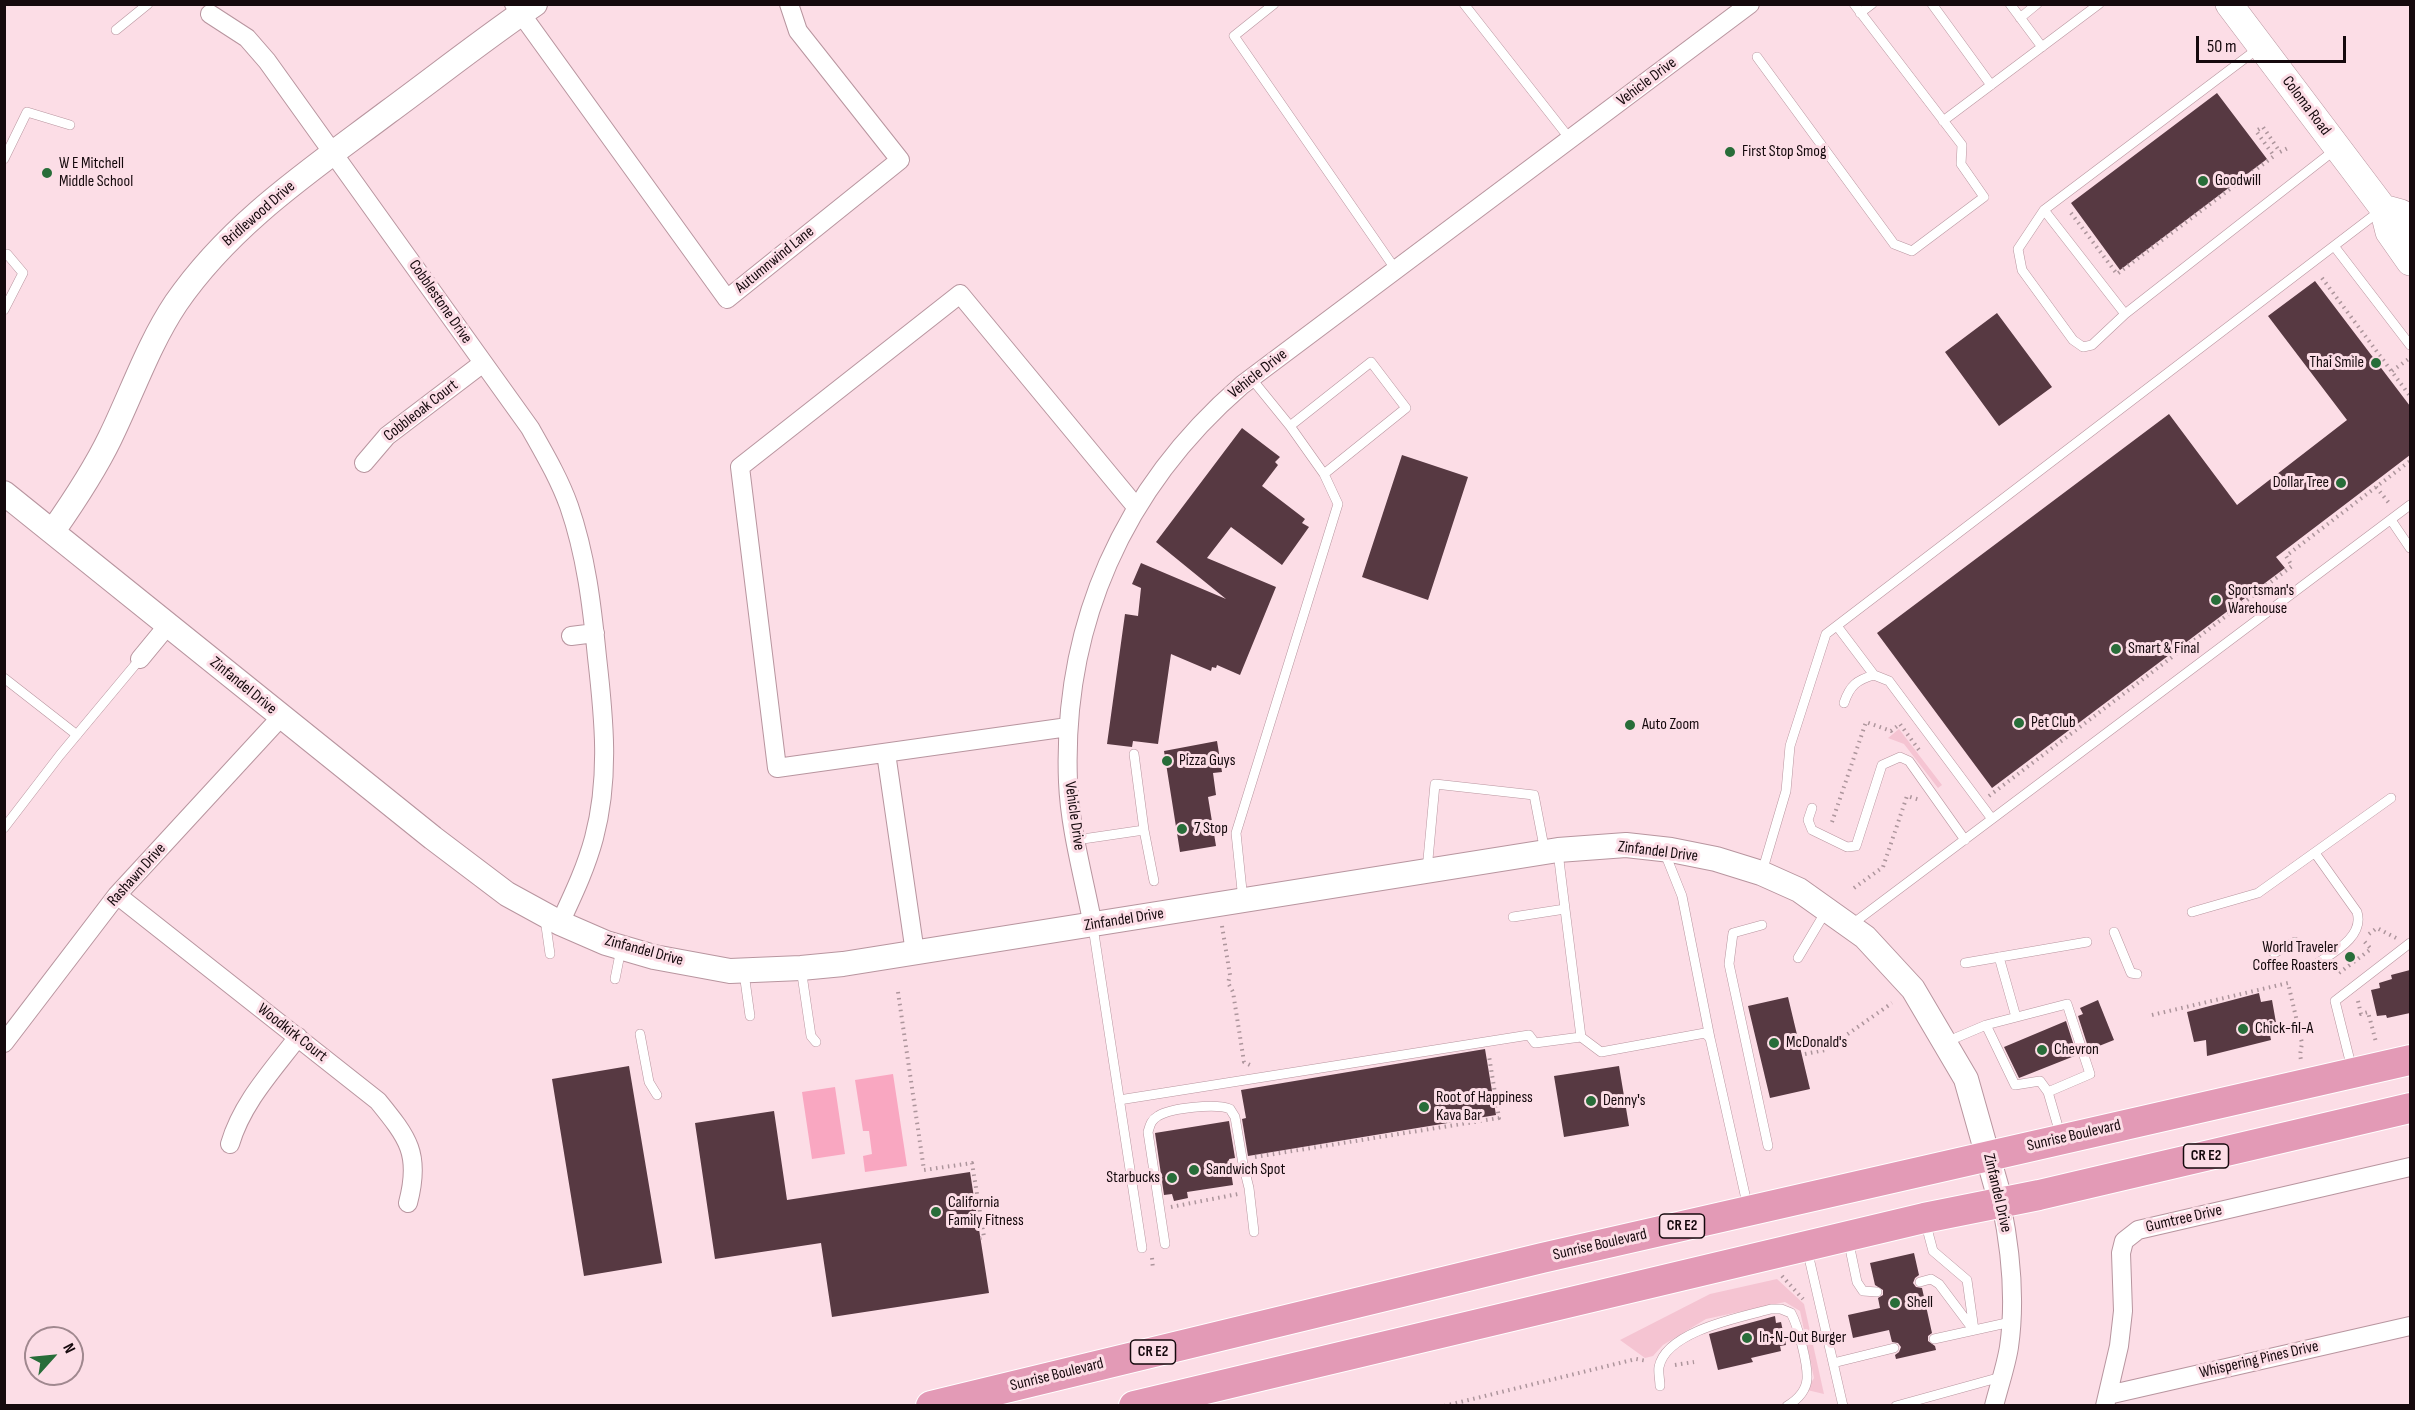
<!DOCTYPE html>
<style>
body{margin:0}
#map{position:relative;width:2415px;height:1410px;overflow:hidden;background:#fcdde6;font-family:"Sofia Sans Condensed",sans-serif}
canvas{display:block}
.frame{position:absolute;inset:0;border:6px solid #15090d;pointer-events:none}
.north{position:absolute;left:24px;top:1326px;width:60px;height:60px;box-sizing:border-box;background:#fcdde6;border:2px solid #a0888f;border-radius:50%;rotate:63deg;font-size:16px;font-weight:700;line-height:24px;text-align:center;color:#15090d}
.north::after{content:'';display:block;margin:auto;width:21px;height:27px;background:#286d39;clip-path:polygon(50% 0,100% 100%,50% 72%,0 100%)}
.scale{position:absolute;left:2196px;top:36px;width:150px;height:27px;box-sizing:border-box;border:3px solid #15090d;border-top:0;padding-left:8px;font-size:18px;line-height:21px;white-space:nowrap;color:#15090d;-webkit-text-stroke:4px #fcdde6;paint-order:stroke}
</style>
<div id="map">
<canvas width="2415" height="1410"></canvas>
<div class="frame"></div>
<div class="north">N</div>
<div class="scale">50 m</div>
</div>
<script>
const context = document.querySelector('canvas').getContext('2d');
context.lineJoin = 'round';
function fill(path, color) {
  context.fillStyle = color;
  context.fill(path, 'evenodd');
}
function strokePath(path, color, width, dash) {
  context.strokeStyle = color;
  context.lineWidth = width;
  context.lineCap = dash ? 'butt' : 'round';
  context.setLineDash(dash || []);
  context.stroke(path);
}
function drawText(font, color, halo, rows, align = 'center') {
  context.font = font + ' "Sofia Sans Condensed",sans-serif';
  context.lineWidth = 6;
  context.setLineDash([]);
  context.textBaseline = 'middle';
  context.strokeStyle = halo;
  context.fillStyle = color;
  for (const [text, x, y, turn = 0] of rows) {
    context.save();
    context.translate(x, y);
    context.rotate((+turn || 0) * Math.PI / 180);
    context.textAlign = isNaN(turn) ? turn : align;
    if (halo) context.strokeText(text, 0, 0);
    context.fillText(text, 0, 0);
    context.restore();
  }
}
const green = new Path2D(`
 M1899,729L1942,785L1938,788L1904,744L1888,738Z
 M1777,1279L1804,1304L1824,1394L1807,1390L1814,1378L1800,1311L1785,1302L1706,1319L1663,1345L1653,1356L1645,1358L1620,1340L1710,1294Z`);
const water = new Path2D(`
 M893,1074L907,1166L865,1172L863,1156L872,1154L869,1131H863L855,1080Z
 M835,1087L845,1154L812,1159L802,1092Z`);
const building = new Path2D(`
 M2217,93L2267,159L2120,270L2071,203Z
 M2315,281L2410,406V455L2276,557L2285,568L1992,788L1877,633L2169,414L2237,505L2347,420L2268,316Z
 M1997,313L2052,387L1999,426L1945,352Z
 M1242,428L1280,457L1275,462L1278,465L1262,486L1305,519L1302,523L1309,527L1282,565L1231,527L1207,558L1276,587L1240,675L1217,665L1216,668L1212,667L1211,671L1171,654L1158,744L1133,741L1132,747L1107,744L1125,614L1138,616L1141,588L1132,584L1141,563L1226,599L1156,542Z
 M1402,455L1468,477L1428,600L1362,577Z
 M1217,741L1222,772L1213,773L1216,795L1208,797L1216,846L1180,852L1164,751Z
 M2410,970V1013L2387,1018L2386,1015L2377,1016L2371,990L2380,988L2379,983L2392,979L2391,975Z
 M2259,993L2261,1002L2272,1000L2278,1034L2270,1035L2271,1040L2207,1056L2206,1040L2194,1042L2187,1012Z
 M1788,997L1810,1089L1770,1098L1748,1006Z
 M2098,1000L2114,1040L2089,1050L2078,1016L2083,1014L2080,1008Z
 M2066,1021L2077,1055L2019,1078L2004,1047Z
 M1485,1049L1496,1115L1248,1156L1242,1119L1246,1118L1241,1090Z
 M629,1066L662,1263L584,1276L552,1079Z
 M1619,1066L1629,1126L1564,1137L1554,1076Z
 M774,1111L787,1200L970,1172L989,1293L832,1317L821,1243L715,1259L695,1123Z
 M1229,1121L1235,1158L1229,1159L1233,1185L1187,1192L1188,1198L1174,1201L1172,1194L1164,1195L1155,1133Z
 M1914,1253L1919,1275L1915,1278L1913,1283L1916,1287L1922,1288L1932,1333L1928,1336V1341L1935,1346L1936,1350L1896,1359L1895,1355L1899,1352L1901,1347L1898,1343L1892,1342L1889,1330L1853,1338L1848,1315L1880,1308L1878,1298L1883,1295V1290L1875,1285L1870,1263Z
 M1775,1316L1776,1323L1781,1322L1786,1345L1780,1346L1781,1351L1751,1358L1753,1362L1718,1370L1709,1334Z`);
const path = new Path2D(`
 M2071,213L2117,274L2274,156L2256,131L2263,127L2280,152L2288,148
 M2322,278L2410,396
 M2392,371L2410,358
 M2376,487L2389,503
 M1989,796L2292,566L2286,556L2410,461
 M1832,822L1866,722L1891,731L1900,724L1919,750
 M1854,888L1883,867L1907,796L1920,800
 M1222,926L1230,975L1228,983L1233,992L1244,1062L1250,1065
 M2369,934L2377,928L2396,938
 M2339,973L2371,949L2364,941
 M898,992L924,1170L972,1163L984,1237L981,1238
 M2358,1001L2361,1014L2368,1012L2376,1042
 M2152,1015L2288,983L2302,1043L2300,1055L2301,1060
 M1805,1054L1825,1050L1892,1003
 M1255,1157L1499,1118L1489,1056
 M1171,1207L1238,1194
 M1152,1258L1153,1269
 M1782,1276L1803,1299
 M1675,1365L1694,1362
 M1444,1406L1636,1359L1647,1361`);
const service = new Path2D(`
 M1274,4L1234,36L1396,270
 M1464,4L1570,139
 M1932,4L1991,85
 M2010,4L2042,47
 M1860,13L1872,4
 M2020,18L2037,4
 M116,30L148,4
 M2260,47L2044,210L2125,314L2336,149
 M1757,57L1894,244L1912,251L1984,197L1961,164L1962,145L1854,4
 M1943,121L2099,4
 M4,159L27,112L70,125
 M2044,210L2018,249L2022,270L2073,340L2083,347L2092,345L2125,314
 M2334,246L2410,345
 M4,310L23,273L7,254
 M1251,378L1290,426L1371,362L1406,408L1324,474L1290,426
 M2391,520L2410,548
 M1837,626L1874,675L1889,681L1992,819
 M4,678L77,735
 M1844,703C1850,685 1857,680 1874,675
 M1134,754L1144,830
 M1812,808L1808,820L1812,830L1847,847L1856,846L1882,765L1900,757L1909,761L1965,840
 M4,828L60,755L140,659
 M1076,840L1144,830L1154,881
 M1664,851L1682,896L1710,1038
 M1558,852L1565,909
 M1427,870L1435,784L1534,795L1545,852
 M1762,872L1786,791L1790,746L1826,634L2381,210
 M1243,900L1236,833L1338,504L1324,474
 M2192,912L2258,893L2391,798
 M1513,917L1565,909L1581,1037
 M545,919L550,954
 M1762,925L1733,933L1729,964L1768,1146
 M1851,925L2410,505
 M1093,927L1142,1248
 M2114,932L2131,973L2137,974
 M2274,953L2295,942
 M1999,957L2016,1017
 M1798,958L1826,911
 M1965,963L2087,942
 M2312,967C2330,954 2365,938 2357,912L2315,853
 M801,968L811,1036L816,1042
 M744,973L750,1016
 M615,979L621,949
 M1986,1025L2015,1085L2040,1081L2048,1092L2061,1137
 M640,1034L649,1082L657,1095
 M1946,1042L1986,1025L2067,1004L2090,1074L2048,1092
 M2352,1069L2335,1001L2410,943
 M1119,1100L1529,1035L1535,1043L1581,1037L1601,1052L1705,1033L1710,1038L1748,1208
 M1925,1221L1933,1251L1967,1280L1974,1330
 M1848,1239L1857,1282L1863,1291L1877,1292
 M1165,1244L1148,1132C1150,1125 1151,1120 1158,1116C1171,1108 1216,1103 1230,1109L1235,1117L1243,1164L1249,1188L1254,1232
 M1807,1249L1843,1406
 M1920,1282L1931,1279L1939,1284L1972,1328
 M1934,1339L2011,1322
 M1833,1363L1894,1348
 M1660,1386C1660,1380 1658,1372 1659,1367C1666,1331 1741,1317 1771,1309H1781L1791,1313C1798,1326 1808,1364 1807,1379C1806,1391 1797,1400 1787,1406
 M1896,1406L2001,1377`);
const minor = new Path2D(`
 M514,4L727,299L900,160L798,31L789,4
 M210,14L247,38L267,61L530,428C544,453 559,478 569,506C586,555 592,606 597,657C604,718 610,778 594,838C586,868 573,895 560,923
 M364,463L387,436L483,363
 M571,636L595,633
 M140,659L168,625
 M1068,727L777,768L740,467L960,294L1137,508
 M886,753L915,953
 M117,895L378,1101C408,1138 421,1154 408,1203
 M1093,926C1084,878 1070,830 1068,782C1062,625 1123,488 1242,385L1750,4
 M4,1043L117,895L281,717
 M230,1144C242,1103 272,1071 298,1037
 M2108,1395L2410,1326
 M1994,1406C1999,1386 2006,1366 2009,1347C2016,1298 2011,1251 2001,1203
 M2105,1406L2119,1346L2123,1311L2121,1253L2124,1241L2138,1230L2410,1167`);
const tertiary = new Path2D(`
 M4,493L433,838L507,894L560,923L606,943L654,957L730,971L801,968L843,964L1558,850L1626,845L1671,850L1716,859L1761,873L1799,890L1865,937L1913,989L1966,1079L2001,1203
 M53,531C74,501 94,471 110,438C132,393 148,345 176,303C231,223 311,170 388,112C437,76 485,38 535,4`);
const secondary = new Path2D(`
 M2229,4L2383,208L2389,232L2410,262
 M2383,208L2401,213L2410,226`);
const primary = new Path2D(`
 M931,1406L1542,1258L2410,1060
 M1134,1406L1924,1218L2039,1195L2410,1108`);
const markers = [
 [1730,152,6,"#286d39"],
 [47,173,6,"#286d39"],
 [2203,181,6,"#286d39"],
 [2376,363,6,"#286d39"],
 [2341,483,6,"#286d39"],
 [2216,600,6,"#286d39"],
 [2116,649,6,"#286d39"],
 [2019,723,6,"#286d39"],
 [1630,725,6,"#286d39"],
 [1167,761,6,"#286d39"],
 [1182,829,6,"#286d39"],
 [2350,957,6,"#286d39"],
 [2243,1029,6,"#286d39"],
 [1774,1043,6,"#286d39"],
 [2042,1050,6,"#286d39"],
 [1591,1101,6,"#286d39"],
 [1424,1107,6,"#286d39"],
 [1194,1170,6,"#286d39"],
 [1172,1178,6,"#286d39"],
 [936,1212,6,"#286d39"],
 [1895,1303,6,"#286d39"],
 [1747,1338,6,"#286d39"]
];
const shields = [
 [2206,1156,45],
 [1682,1226,45],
 [1153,1352,45]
];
const shieldNames = [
 ["CR E2",2206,1156],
 ["CR E2",1682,1226],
 ["CR E2",1153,1352]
];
const streetNames = [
 ["Vehicle Drive",1647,82,-37],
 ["Coloma Road",2306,106,53],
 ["Bridlewood Drive",259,214,-41],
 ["Autumnwind Lane",775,260,-39],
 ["Cobblestone Drive",440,302,55],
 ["Vehicle Drive",1258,374,-38],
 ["Cobbleoak Court",421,411,-38],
 ["Zinfandel Drive",243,686,39],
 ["Vehicle Drive",1074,816,82],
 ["Zinfandel Drive",1658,852,7],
 ["Rashawn Drive",137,875,-48],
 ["Zinfandel Drive",1124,920,-9],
 ["Zinfandel Drive",644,951,15],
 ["Woodkirk Court",292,1033,38],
 ["Sunrise Boulevard",2074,1136,-13],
 ["Zinfandel Drive",1997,1193,77],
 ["Gumtree Drive",2184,1219,-13],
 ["Sunrise Boulevard",1600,1245,-13],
 ["Whispering Pines Drive",2259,1360,-13],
 ["Sunrise Boulevard",1057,1375,-14]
];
const poiNames = [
 ["First Stop Smog",1742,152],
 ["W E Mitchell",59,164],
 ["Middle School",59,182],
 ["Goodwill",2215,181],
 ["Thai Smile",2364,363,"right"],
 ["Dollar Tree",2329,483,"right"],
 ["Sportsman's",2228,591],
 ["Warehouse",2228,609],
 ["Smart & Final",2128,649],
 ["Pet Club",2031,723],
 ["Auto Zoom",1642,725],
 ["Pizza Guys",1179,761],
 ["7 Stop",1194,829],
 ["World Traveler",2338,948,"right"],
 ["Coffee Roasters",2338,966,"right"],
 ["Chick-fil-A",2255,1029],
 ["McDonald's",1786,1043],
 ["Chevron",2054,1050],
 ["Root of Happiness",1436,1098],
 ["Kava Bar",1436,1116],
 ["Denny's",1603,1101],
 ["Sandwich Spot",1206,1170],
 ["Starbucks",1160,1178,"right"],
 ["California",948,1203],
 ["Family Fitness",948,1221],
 ["Shell",1907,1303],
 ["In-N-Out Burger",1759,1338]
];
fill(green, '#f5c4d2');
fill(water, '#f9a7c1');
fill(building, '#573942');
strokePath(service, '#b8959f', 10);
strokePath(minor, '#b8959f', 20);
strokePath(tertiary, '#b8959f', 26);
strokePath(secondary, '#b8959f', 28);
strokePath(primary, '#fff', 32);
strokePath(path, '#ad959c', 4, [1.5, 4.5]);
strokePath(service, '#fff', 9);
strokePath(minor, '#fff', 18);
strokePath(tertiary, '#fff', 24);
strokePath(secondary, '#fff', 27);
strokePath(primary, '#e39ab6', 30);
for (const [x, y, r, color] of markers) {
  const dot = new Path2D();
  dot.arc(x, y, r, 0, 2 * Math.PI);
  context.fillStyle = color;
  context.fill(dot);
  strokePath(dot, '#fcdde6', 2);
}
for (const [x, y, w] of shields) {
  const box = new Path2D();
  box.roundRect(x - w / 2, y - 12, w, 24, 4.5);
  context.fillStyle = '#fcdde6';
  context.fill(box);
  strokePath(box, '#15090d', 1.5);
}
drawText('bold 15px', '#15090d', null, shieldNames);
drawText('16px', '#15090d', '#fcdde6', streetNames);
drawText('16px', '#15090d', '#fcdde6', poiNames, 'left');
</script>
